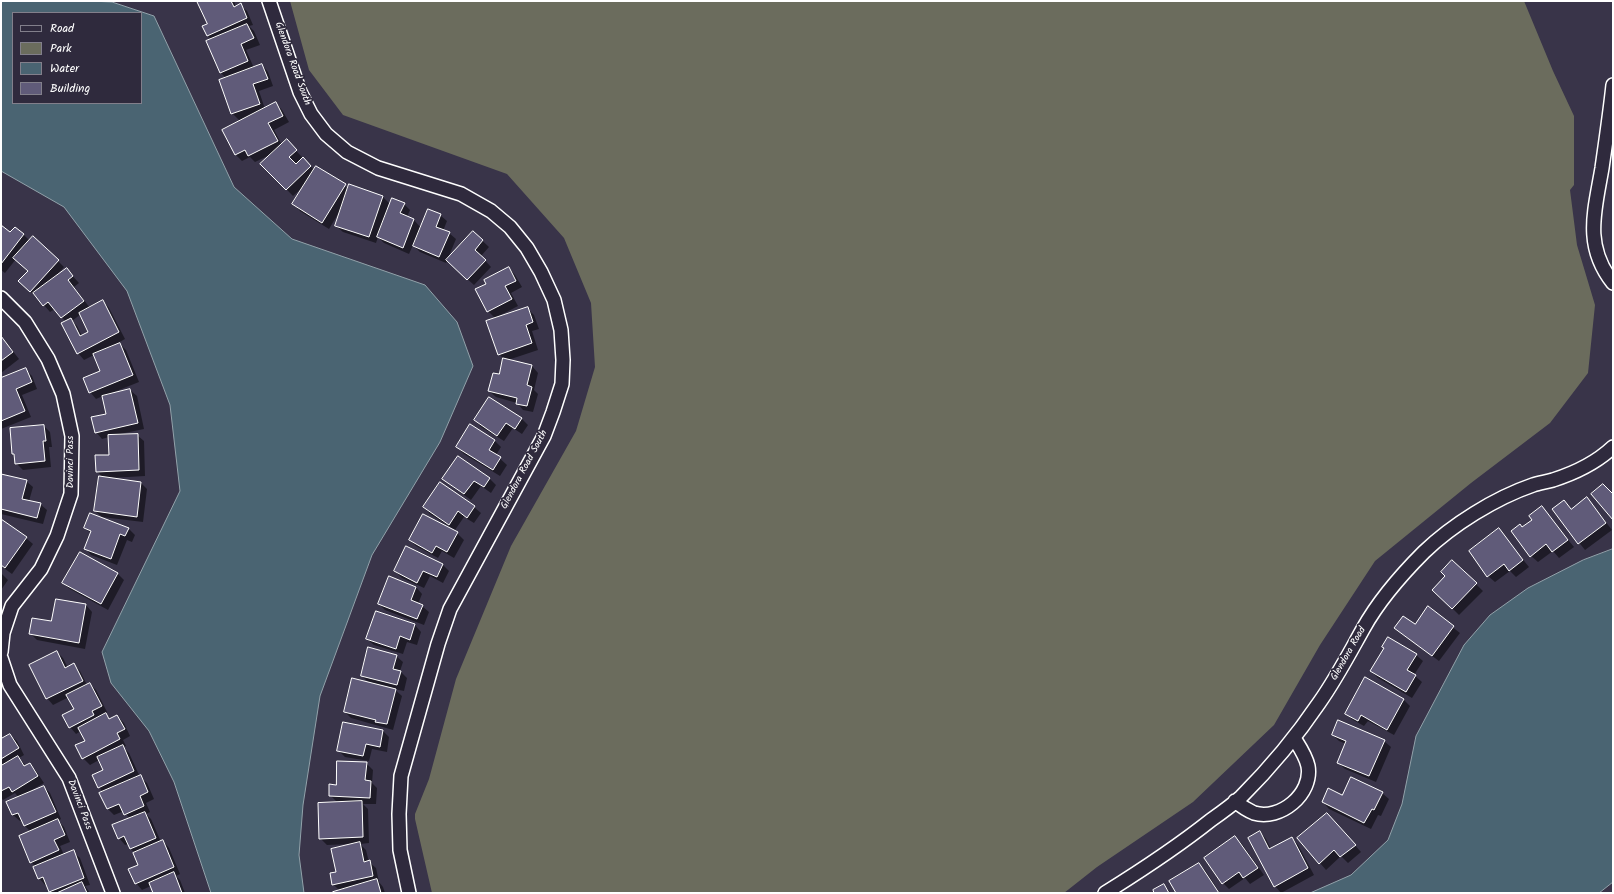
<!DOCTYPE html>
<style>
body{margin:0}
#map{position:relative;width:1614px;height:894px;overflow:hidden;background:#393449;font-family:Kalam,sans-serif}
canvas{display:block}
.frame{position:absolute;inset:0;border:2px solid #fff;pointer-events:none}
.legend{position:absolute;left:12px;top:12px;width:130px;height:92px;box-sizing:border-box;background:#2f2a3d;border:1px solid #827f8b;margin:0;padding:5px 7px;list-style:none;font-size:12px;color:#fff}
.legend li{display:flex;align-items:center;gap:8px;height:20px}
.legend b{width:20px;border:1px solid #827f8b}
</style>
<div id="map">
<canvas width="1614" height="894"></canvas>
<div class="frame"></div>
<ul class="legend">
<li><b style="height:5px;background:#2f2a3d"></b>Road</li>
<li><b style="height:11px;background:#6b6c5d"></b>Park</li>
<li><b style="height:11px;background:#4a6472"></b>Water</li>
<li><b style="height:11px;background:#605b79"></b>Building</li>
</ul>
</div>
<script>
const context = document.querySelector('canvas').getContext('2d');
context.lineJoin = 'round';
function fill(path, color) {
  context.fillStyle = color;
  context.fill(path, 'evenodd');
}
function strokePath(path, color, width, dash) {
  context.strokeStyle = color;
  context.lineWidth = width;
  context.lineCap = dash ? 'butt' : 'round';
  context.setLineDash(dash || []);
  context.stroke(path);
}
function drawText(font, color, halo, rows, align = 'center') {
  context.font = font + ' Kalam,sans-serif';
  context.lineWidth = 3.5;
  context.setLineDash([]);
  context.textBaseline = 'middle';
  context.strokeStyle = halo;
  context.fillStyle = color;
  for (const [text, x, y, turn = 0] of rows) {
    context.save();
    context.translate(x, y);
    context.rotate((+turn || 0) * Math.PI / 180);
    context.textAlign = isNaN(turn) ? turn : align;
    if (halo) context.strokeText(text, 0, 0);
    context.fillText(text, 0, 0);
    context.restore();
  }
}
const green = new Path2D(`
 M290,1H1524L1553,71L1574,116V185L1570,190L1577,245L1595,305L1588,373L1550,423L1471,483L1375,561L1320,645L1274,725L1193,802L1097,867L1064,893H432L415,819V814L429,779L456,679L511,546L576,431L595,367L591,303L564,238L507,174L343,115L309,70Z`);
const water = new Path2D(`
 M1,1H90L112,2L154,16L234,187L292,239L425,285L457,322L473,366L440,442L372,555L320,696L303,805L299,855L304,893H211L174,782L149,731L111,683L102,652L180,491L170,405L127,291L64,207L1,171ZM13,13H141V103H13Z
 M1613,549V882L1599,893H1310L1351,875L1388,840L1402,804L1416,736L1464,645L1490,615L1528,588L1583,560Z`);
const shadow = new Path2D(`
 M200,1H234L236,7L240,5L247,11L253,25L249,26L254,31L260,45L246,50L254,68L262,65L268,72L273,86L259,91L265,109L276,103L282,110L289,122L274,130L282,145L287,141L314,170L316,167L349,189L383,197L389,203L387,209L404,204L410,210L407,217L414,220L421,228L440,215L447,221L443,231L449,233L456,239L446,263L420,252L413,245L409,254L384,243L378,237L376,243L343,232L336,226L341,209L329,229L300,211L294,204L305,185L293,196L262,164L272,154L255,162L250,157L242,161L236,155L223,130L246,119L245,118L239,120L232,113L226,78L221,73L207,42L212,40L208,36L204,27L208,24Z
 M1,226L11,234H23L30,241L58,261L64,267L55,277L67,270L79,283L74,287L90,308L103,301L109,308L125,339L114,345V346L120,344L126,350L139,382L109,394L110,395L130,390L137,396L144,429L120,434L137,435L144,441L145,476L111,478V479L141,483L147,489L143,522L102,517L95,511L103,478L97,471L110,456L109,437L102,439L96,432L107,414L103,396L96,399L90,392L101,372L94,355L84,360L78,353L66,322L55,309L50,312L37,297L26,288L29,272L16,259L5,273L1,270ZM81,314L90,332L82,336L77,326L72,321Z
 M473,232L489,247L481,256L491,267L474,285L454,267Z
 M509,268L515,275L522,287L511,293L518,306L495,318L488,311L487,284Z
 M527,308L534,315L539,329L532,331L538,350L508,360L532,366L538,373L534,390L538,394L533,412L523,410L517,403L496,397L489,391L499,376L504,359L499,354Z
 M1,336L19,359L1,373Z
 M25,369L32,376L37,389L22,395L31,417L1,429V379Z
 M489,398L522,419L528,425L522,434L513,428L504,441L481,427L475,420Z
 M44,426L50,432L52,447H49L51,467L23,470L16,463L15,456L13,454Z
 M495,441L501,447L496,455L507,465L500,476L464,454L457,447Z
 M459,457L490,479L496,485L491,493L481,486L471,500L450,485L444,479Z
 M1,475L26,481L33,487L29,501L40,504L47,510L43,524L1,514Z
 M1587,498L1612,530L1585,550L1553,510L1564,501L1572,510Z
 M424,507H474L481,513L474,523L464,517L455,530L430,514Z
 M1542,508L1574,547L1559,558L1553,551L1538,562L1531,556L1523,528L1533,520Z
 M1,520L26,538L33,544L12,574L1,566Z
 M85,528H128L135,535L132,542L127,540L117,565L91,555L85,548L91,533Z
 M1499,530L1529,567L1516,577L1510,571L1495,582L1488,576Z
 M457,533L464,540L454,558L442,551L438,558L416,546L410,540Z
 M407,547L443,565L449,571L443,583L430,576L424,588L402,578L395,571Z
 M80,553L118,574L124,580L108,610L70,589L63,583Z
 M1452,561L1483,591L1459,615L1434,590L1446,576Z
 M1,573L8,580L1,590Z
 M389,577L416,587L422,594L418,604L422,606L429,612L424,625L385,610L379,604Z
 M86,605L92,612L85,649L37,640L30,633Z
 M1428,608L1460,633L1439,661L1402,634L1395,628L1415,625Z
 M376,612L415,625L421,632L417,645L407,642L403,654L374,645L367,639Z
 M57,652L63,658L68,668L74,665L80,671L87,685L90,684L96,690L107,712L105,714L111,720L117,716L124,723L130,736L123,740L126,746L123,747L129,753L140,777L147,783L154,799L146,803L150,812L146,814L151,819L161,842L163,841L169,848L180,874L176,876L180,880L185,893H154L151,886L142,890L136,883L139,865L135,853L130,848L129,844L125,845L119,838L130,819L124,811L114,815L108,809L101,794L104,793L99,787L104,770L99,760L90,765L83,758L77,746L86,741L81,731L76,734L70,727L75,709L69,697L53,705L47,698Z
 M1416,655L1423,661L1414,675L1422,682L1412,698L1378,678L1371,671Z
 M396,656L403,662L400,671L407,678L404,691L394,689L402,696L393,730L351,718L345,712L369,683L362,676Z
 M1366,679L1404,700L1410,706L1394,735L1368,721L1364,726L1353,720L1346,714Z
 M343,723L383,731L389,737L387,752L372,749L369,761L345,757L338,750Z
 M10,735L17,741L24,755L19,758L26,766L30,764L36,771L44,783L25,794V795L44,787L50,793L61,819L58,821L64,827L70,842L60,846L64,855L73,852L80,858L90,885L85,886L90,893H51L47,884L45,885L39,878L36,867L31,862V832L25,826L22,820L20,821L13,815L8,803L19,798L15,793L3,800L1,798V737L2,739Z
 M1333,735L1384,741L1391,747L1376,782L1345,769L1338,763L1346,744L1339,741Z
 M366,763L373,770L372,783L377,788L376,804H363L368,809L369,843L360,844L366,850L369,862L376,868L379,882L383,887L385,893H335L340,891L333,884L352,844L327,845L320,838L338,803L330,795L337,786Z
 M1382,793L1389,799L1381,816L1378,815L1371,829L1329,809L1323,802L1342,796Z
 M1333,820L1361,852L1348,863L1341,856L1326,870L1320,863Z
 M1260,832L1266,839L1271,849L1292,838L1298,845L1314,875L1281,893L1275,886Z
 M1235,837L1242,844L1264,875L1250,884L1245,878L1229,889L1223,883Z
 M1199,864L1205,870L1220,893H1177Z
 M1164,885L1171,893H1156Z`);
const building = new Path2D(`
 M197,1H231L234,7L241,3L247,18L207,36L202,26L207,24Z
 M247,24L254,38L241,44L248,61L220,73L206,41Z
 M262,64L268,79L253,84L260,104L231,114L219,80Z
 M276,102L283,116L268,123L278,141L248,156L245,150L235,155L222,130Z
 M287,139L297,150L289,157L296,164L303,157L311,166L286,190L260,164Z
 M316,166L346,184L322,223L292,204Z
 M349,184L383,196L369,237L335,226Z
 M392,198L405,203L400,213L414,219L403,248L377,237Z
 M428,209L441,214L436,227L450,232L439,257L413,246Z
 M1,225L10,232L15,227L24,234L1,264Z
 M473,231L483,240L475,250L486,260L467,280L446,260Z
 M33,236L59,260L30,292L18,281L28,271L13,258Z
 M509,267L516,281L505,286L512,299L487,312L475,289L486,284L484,280Z
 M67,268L73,276L68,280L84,301L61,318L48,302L43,306L33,293Z
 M103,300L119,332L77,354L61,323L71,318L80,336L88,332L79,313Z
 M528,307L533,322L526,325L532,343L498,355L486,321Z
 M1,336L13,352L1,361Z
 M120,343L133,375L89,393L83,378L100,371L93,354Z
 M503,358L532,365L527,385L532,387L527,406L516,404L517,398L488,391L493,373L499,374Z
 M26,368L32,382L16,389L25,411L1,421V378Z
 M130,389L138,423L95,433L91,417L106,414L102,396Z
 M489,397L522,418L515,429L506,423L497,436L474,420Z
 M470,424L495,440L489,450L501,457L493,470L456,447Z
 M44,425L46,441H43L45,461L15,464L14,454H12L10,428Z
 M138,434L139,470L96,472L95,455H109L108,435Z
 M458,456L490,478L484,487L474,481L464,494L442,479Z
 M1,474L27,480L22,499L41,503L37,518L1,509Z
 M99,476L141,482L137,517L94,511Z
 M440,482L475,506L467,518L458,511L449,525L423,507Z
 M1603,484L1612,493L1613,492V520L1591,494Z
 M1587,497L1606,523L1578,544L1552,509L1564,500L1571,509Z
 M1542,506L1568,540L1552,552L1546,544L1530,557L1511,531L1520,524L1522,527L1532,520L1529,516Z
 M90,513L129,528L125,536L120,534L111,559L84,549L91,531L84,528Z
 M423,514L458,532L447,552L436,546L432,553L409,540Z
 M1,519L27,537L5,568L1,565Z
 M1499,528L1523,560L1509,571L1504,564L1487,577L1469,551Z
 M406,546L443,564L437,577L423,571L417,583L394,571Z
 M80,552L118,573L101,604L62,583Z
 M1452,560L1477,583L1452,609L1432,590L1445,576L1441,572Z
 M389,576L416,587L411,600L423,605L417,619L378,604Z
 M56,599L86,604L79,643L29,634L32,618L51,621Z
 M1428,606L1454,626L1432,656L1394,628L1403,616L1415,624Z
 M376,611L415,624L410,640L400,636L396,649L366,639Z
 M1388,637L1417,654L1407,670L1416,675L1406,692L1370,671L1384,648L1382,647Z
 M368,647L397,655L393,669L401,671L397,685L361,676Z
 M57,651L65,668L74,663L83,681L46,699L29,665Z
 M1365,677L1404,699L1387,730L1361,715L1358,721L1345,714Z
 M352,678L396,689L387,724L375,722L376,720L344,712Z
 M90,683L102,706L92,711L94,715L69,728L62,715L74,709L66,695Z
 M106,713L109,719L117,715L125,729L117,733L120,739L82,759L75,745L85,741L78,728Z
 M1338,720L1385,740L1369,776L1337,763L1346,741L1332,735Z
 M343,722L383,730L380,747L366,744L363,756L337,751Z
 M10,734L19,748L1,759V739Z
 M123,745L134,771L98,788L92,775L103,770L97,757Z
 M18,756L24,766L30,763L38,776L12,792L9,787L1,791V766Z
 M337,761L367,762L365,780L371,781L370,798L329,796V784L336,785Z
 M141,775L148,792L140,796L144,806L124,815L119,804L107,809L99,793Z
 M1351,777L1383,792L1374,810L1372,809L1364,823L1322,802L1328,788L1342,795Z
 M44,786L56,812L24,826L18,813L12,815L6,802Z
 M362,801L363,837L319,839L318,803Z
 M145,812L156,838L130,849L124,836L118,839L112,825Z
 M1327,813L1356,845L1340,857L1334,850L1319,864L1297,838Z
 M58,819L65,835L54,840L59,850L30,863L19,836Z
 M1260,831L1269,849L1292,837L1308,868L1274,887L1248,838Z
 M1235,836L1258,868L1243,878L1239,872L1222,884L1204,858Z
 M163,840L174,867L135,884L128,869L138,865L133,853Z
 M360,842L364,862L370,860L373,876L332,885L330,873L336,872L331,849Z
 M74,850L84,878L49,892L43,877L38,879L33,867Z
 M1199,863L1219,893H1176L1169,881Z
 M174,872L182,893H153L149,883Z
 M377,879L381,893H334L333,892Z
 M82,882L87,893H57Z
 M1164,884L1169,893H1154L1153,890Z`);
const street = new Path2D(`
 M269,1L300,92L311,114L326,134L347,152L378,168L461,194L491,211L510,227L527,248L541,272L554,300L561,330L563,360L562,384L553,412L544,436L450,609L438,644L401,776L399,814L400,850L409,893
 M1613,85C1610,113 1606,140 1602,168C1595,210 1583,245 1613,283
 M1,298L25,322L48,359L63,394L72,436L71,494L57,536L41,569L12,606L3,633L1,652
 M1,658L10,685L69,778L113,893
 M1235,801C1241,806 1247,810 1254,813C1280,821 1313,794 1308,766C1306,756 1299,746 1294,738
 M1105,893C1142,870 1177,847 1211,820C1221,813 1232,805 1241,797C1270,768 1296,737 1319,703C1336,679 1349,654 1363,629C1379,600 1401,575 1424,552C1452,525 1495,498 1533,485C1539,483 1546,482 1553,480C1575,473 1596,463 1613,447`);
const streetNames = [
 ["Glendora Road South",292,64,70],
 ["Davinci Pass",71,462,-90],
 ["Glendora Road South",525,470,-62],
 ["Glendora Road",1349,654,-60],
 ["Davinci Pass",79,805,69]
];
fill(green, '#6b6c5d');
fill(water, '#4a6472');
strokePath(water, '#92a2aa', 1);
fill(shadow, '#0007');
fill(building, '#605b79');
strokePath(building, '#fff', 1);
strokePath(street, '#fff', 16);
strokePath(street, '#2f2a3d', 13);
drawText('10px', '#fff', '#2f2a3d', streetNames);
</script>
